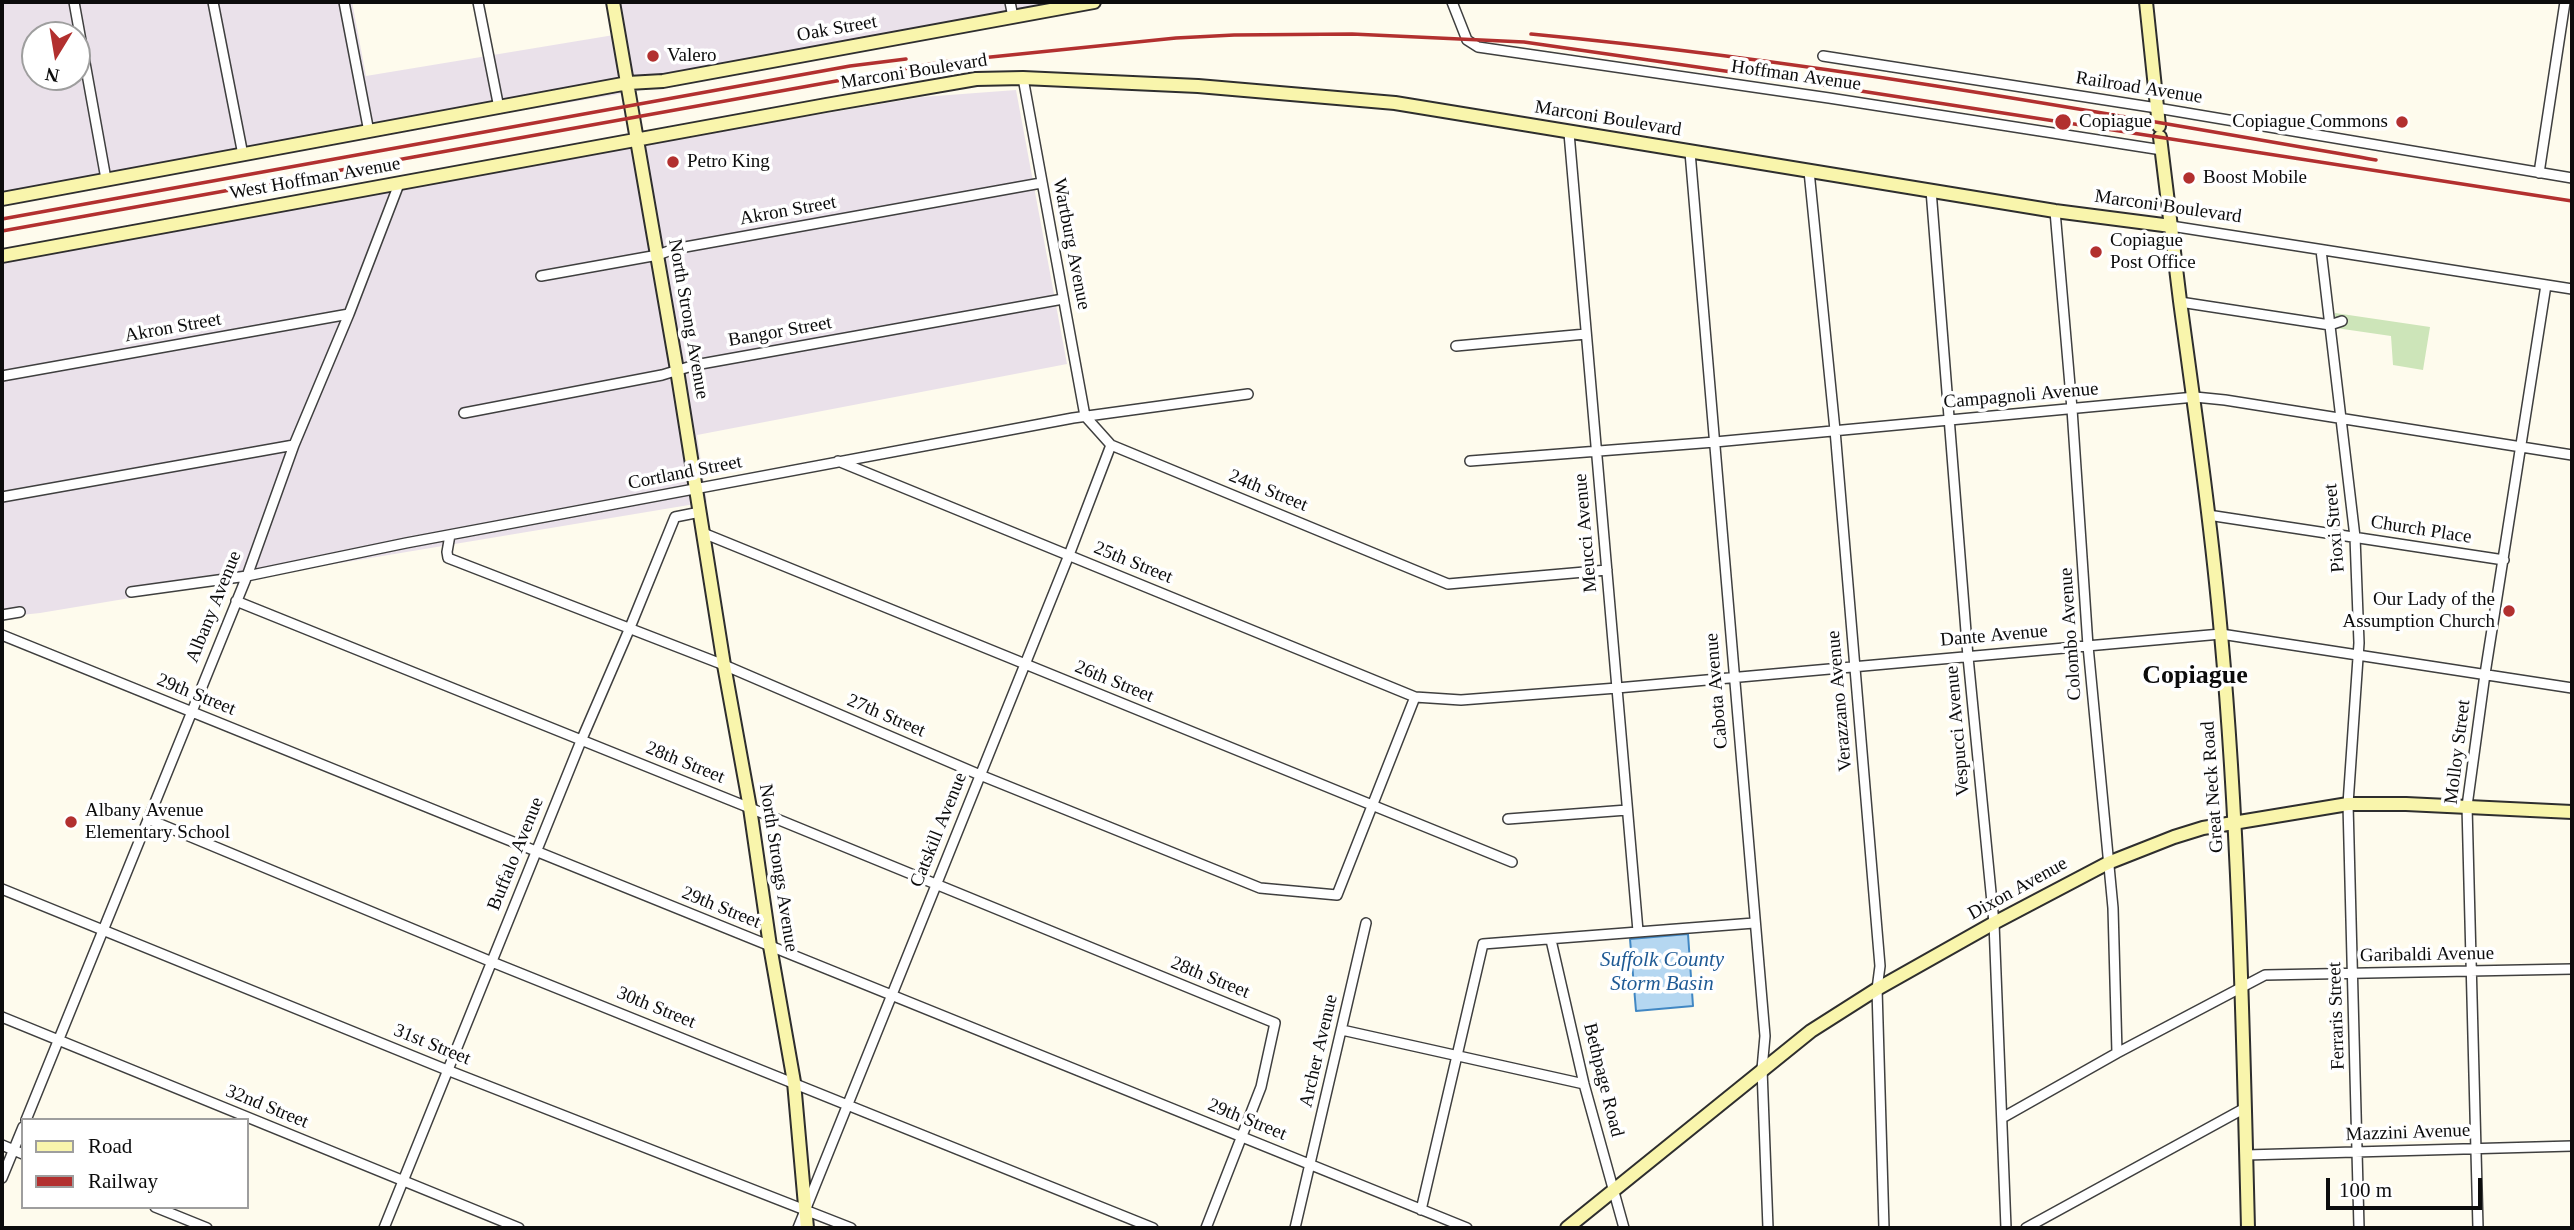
<!DOCTYPE html>
<style>
body{margin:0}
#map{position:relative;width:2574px;height:1230px;overflow:hidden;background:#fefbed;font-family:Georgia,serif}
canvas{display:block}
.frame{position:absolute;inset:0;border:4px solid #0c0c0c;pointer-events:none}
.legend{position:absolute;left:21px;top:1118px;width:228px;height:91px;box-sizing:border-box;background:#fff;border:2px solid #9e9e9e;margin:0;padding:9px 12px;list-style:none;font-size:21px;color:#0c0c0c}
.legend li{display:flex;align-items:center;gap:14px;height:35px}
.legend b{width:35px;border:2px solid #9e9e9e}
.north{position:absolute;left:21px;top:21px;width:70px;height:70px;box-sizing:border-box;background:#fff;border:2px solid #9e9e9e;border-radius:50%;rotate:191deg;font-size:19px;font-weight:700;line-height:28px;text-align:center;color:#0c0c0c}
.north::after{content:'';display:block;margin:auto;width:24px;height:32px;background:#b2302f;clip-path:polygon(50% 0,100% 100%,50% 72%,0 100%)}
.scale{position:absolute;left:2326px;top:1178px;width:156px;height:32px;box-sizing:border-box;border:4px solid #0c0c0c;border-top:0;padding-left:9px;font-size:21px;line-height:24px;white-space:nowrap;color:#0c0c0c;-webkit-text-stroke:5px #fff;paint-order:stroke}
</style>
<div id="map">
<canvas width="2574" height="1230"></canvas>
<div class="frame"></div>
<ul class="legend">
<li><b style="height:9px;background:#f9f5ac"></b>Road</li>
<li><b style="height:9px;background:#b2302f"></b>Railway</li>
</ul>
<div class="north">N</div>
<div class="scale">100 m</div>
</div>
<script>
const context = document.querySelector('canvas').getContext('2d');
context.lineJoin = 'round';
function fill(path, color) {
  context.fillStyle = color;
  context.fill(path, 'evenodd');
}
function strokePath(path, color, width, dash) {
  context.strokeStyle = color;
  context.lineWidth = width;
  context.lineCap = dash ? 'butt' : 'round';
  context.setLineDash(dash || []);
  context.stroke(path);
}
function drawText(font, color, halo, rows, align = 'center') {
  context.font = font + ' Georgia,serif';
  context.lineWidth = 7;
  context.setLineDash([]);
  context.textBaseline = 'middle';
  context.strokeStyle = halo;
  context.fillStyle = color;
  for (const [text, x, y, turn = 0] of rows) {
    context.save();
    context.translate(x, y);
    context.rotate((+turn || 0) * Math.PI / 180);
    context.textAlign = isNaN(turn) ? turn : align;
    if (halo) context.strokeText(text, 0, 0);
    context.fillText(text, 0, 0);
    context.restore();
  }
}
const industrial = new Path2D(`
 M2,2H352L366,76L626,33L620,2H1097L614,95L2,197ZM35,35H77V77H35Z
 M1016,90L1067,364L697,435L707,502L40,613L2,617V261L543,161L922,97Z`);
const green = new Path2D(`
 M2335,313L2430,327L2423,370L2393,365L2391,336L2336,328Z`);
const water = new Path2D(`
 M1688,934L1693,1006L1636,1011L1630,939Z`);
const street = new Path2D(`
 M74,2L106,179
 M213,2L243,155
 M344,2L369,132
 M478,2L499,108
 M1010,2L1013,17
 M1452,2L1467,40L1478,47L1829,98L2162,150
 M1823,56L2157,108L2572,178
 M1023,78L1085,416L1111,445L1448,584L1607,570
 M1569,133L1638,931
 M1690,152L1765,1036L1762,1069L1768,1228
 M1809,171L1835,430L1880,966L1877,989L1884,1228
 M2539,173L2565,2
 M1931,190L1968,657L1994,923L2006,1228
 M2055,211L2072,409L2088,646L2113,908L2117,1053
 M2171,226L2572,289
 M2321,250L2355,537L2359,643L2348,804L2359,1228
 M541,276L658,255L674,249L1041,183
 M2180,302L2330,325L2342,321
 M1456,346L1586,334
 M2,376L349,314
 M464,413L662,375L695,365L1063,299
 M838,461L1415,697L1461,700L1617,688L2221,634L2572,688
 M1470,461L1715,442L2195,397L2225,400L2572,455
 M2,497L294,445
 M2208,515L2504,560
 M703,533L1512,862
 M450,535L447,552L448,558L724,665L980,775L1260,888L1337,895L1415,697
 M131,592L247,576L406,543L1073,418L1248,394
 M236,601L750,808L1275,1023L1261,1087L1206,1228
 M2,615L20,612
 M2,635L1467,1228
 M148,819L492,962L1153,1228
 M1508,819L1627,810
 M2,889L447,1070L851,1228
 M1551,940L1584,1084L1624,1228
 M2,1017L519,1228
 M1342,1030L1584,1084
 M2002,1118L2117,1053L2265,975L2572,969
 M26,1120L247,576L294,445L349,314L399,184
 M2,1145L23,1154
 M2246,1155L2572,1146
 M2,1178L23,1127
 M155,1207L207,1228
 M1421,1210L1483,944L1754,923
 M384,1228L581,741L629,630L675,517L700,512
 M798,1228L1069,555L1111,445
 M1295,1228L1366,923
 M2026,1228L2245,1108
 M2478,1228L2467,806L2485,674L2546,285`);
const secondary = new Path2D(`
 M613,2L677,370L724,665L750,808L770,946L794,1082L807,1228
 M2146,2L2159,126
 M2160,137C2167,191 2173,246 2180,301C2195,412 2211,522 2221,634C2239,832 2243,1030 2248,1228
 M2,199L628,83L663,81L1094,2
 M2,256L826,105L976,79L1023,78L1198,86L1395,103L2055,211L2171,226
 M1567,1228L1811,1031L1877,989L1994,923L2108,863L2174,837L2203,828L2348,804H2406L2572,812`);
const rail = new Path2D(`
 M1531,34C1815,61 2095,111 2376,160
 M2,219L850,66L906,59
 M2,231L942,62L1176,38L1234,35L1352,34L1524,42L1822,85L2572,201`);
const markers = [
 [653,56,7,"#b2302f"],
 [2063,122,9,"#b2302f"],
 [2402,122,7,"#b2302f"],
 [673,162,7,"#b2302f"],
 [2189,178,7,"#b2302f"],
 [2096,252,7,"#b2302f"],
 [2509,611,7,"#b2302f"],
 [71,822,7,"#b2302f"]
];
const streetNames = [
 ["Oak Street",837,29,-10],
 ["Marconi Boulevard",914,72,-9],
 ["Hoffman Avenue",1796,76,8],
 ["Railroad Avenue",2139,88,9],
 ["Marconi Boulevard",1608,119,9],
 ["West Hoffman Avenue",315,179,-10],
 ["Marconi Boulevard",2168,207,8],
 ["Akron Street",788,211,-10],
 ["Wartburg Avenue",1071,244,79],
 ["North Strong Avenue",688,319,80],
 ["Akron Street",173,328,-10],
 ["Bangor Street",780,332,-10],
 ["Campagnoli Avenue",2021,396,-5],
 ["Cortland Street",685,473,-11],
 ["24th Street",1268,491,22],
 ["Pioxi Street",2335,528,-95],
 ["Church Place",2421,530,9],
 ["Meucci Avenue",1586,533,-95],
 ["25th Street",1133,563,22],
 ["Albany Avenue",214,607,-68],
 ["Colombo Avenue",2071,634,-94],
 ["Dante Avenue",1994,636,-5],
 ["26th Street",1114,682,22],
 ["Cabota Avenue",1717,691,-95],
 ["29th Street",196,695,22],
 ["Verazzano Avenue",1840,701,-95],
 ["27th Street",886,716,23],
 ["Vespucci Avenue",1958,731,-95],
 ["Molloy Street",2458,752,-83],
 ["28th Street",685,763,22],
 ["Great Neck Road",2213,787,-94],
 ["Catskill Avenue",939,830,-68],
 ["Buffalo Avenue",516,854,-68],
 ["North Strongs Avenue",778,868,81],
 ["Dixon Avenue",2018,889,-29],
 ["29th Street",721,908,22],
 ["Garibaldi Avenue",2427,955,-1],
 ["28th Street",1210,978,22],
 ["30th Street",656,1008,22],
 ["Ferraris Street",2337,1016,-92],
 ["31st Street",432,1045,22],
 ["Archer Avenue",1319,1051,-77],
 ["Bethpage Road",1603,1080,76],
 ["32nd Street",267,1107,22],
 ["29th Street",1247,1120,22],
 ["Mazzini Avenue",2408,1133,-2]
];
const poiNames = [
 ["Valero",667,56],
 ["Copiague",2079,122],
 ["Copiague Commons",2388,122,"right"],
 ["Petro King",687,162],
 ["Boost Mobile",2203,178],
 ["Copiague",2110,241],
 ["Post Office",2110,263],
 ["Our Lady of the",2495,600,"right"],
 ["Assumption Church",2495,622,"right"],
 ["Albany Avenue",85,811],
 ["Elementary School",85,833]
];
const waterNames = [
 ["Suffolk County",1662,960],
 ["Storm Basin",1662,984]
];
const districtNames = [
 ["Copiague",2195,676]
];
fill(industrial, '#eae1ea');
fill(green, '#cde5b9');
fill(water, '#b5d7f1');
strokePath(water, '#4187c3', 2);
strokePath(street, '#3f3f3f', 12);
strokePath(secondary, '#2e2e2e', 16);
strokePath(street, '#fff', 9);
strokePath(secondary, '#f9f5ac', 12);
strokePath(rail, '#b2302f', 3.5);
for (const [x, y, r, color] of markers) {
  const dot = new Path2D();
  dot.arc(x, y, r, 0, 2 * Math.PI);
  context.fillStyle = color;
  context.fill(dot);
  strokePath(dot, '#fff', 2.5);
}
drawText('19px', '#0c0c0c', '#fff', streetNames);
drawText('19px', '#0c0c0c', '#fff', poiNames, 'left');
drawText('italic 21px', '#1f5a94', '#fff', waterNames);
drawText('bold 26px', '#0c0c0c', '#fff', districtNames);
</script>
